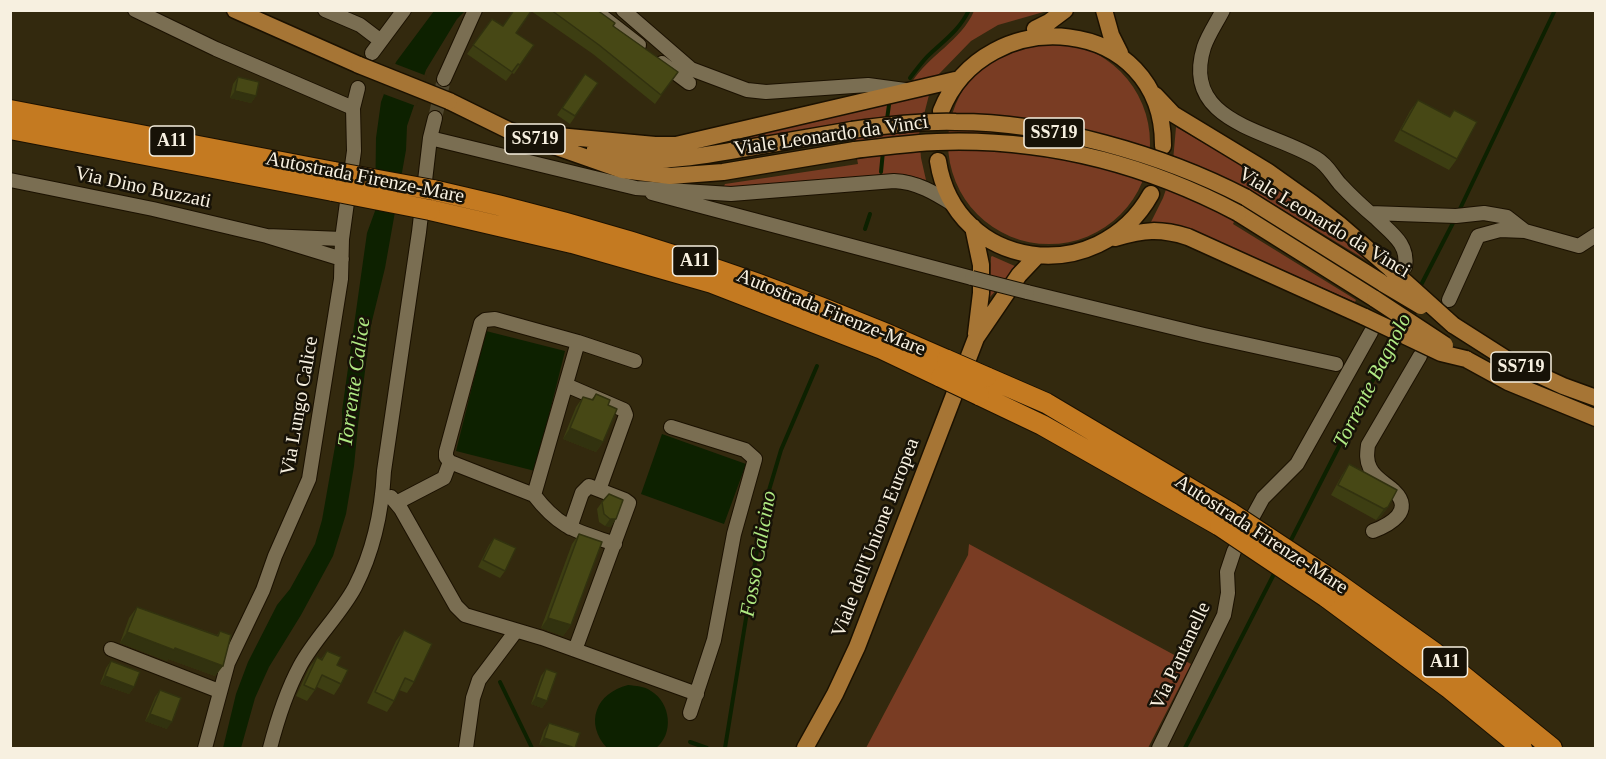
<!DOCTYPE html>
<style>
body{margin:0}
#map{position:relative;width:1606px;height:759px;overflow:hidden;background:#33290e;font-family:Georgia,serif}
canvas{display:block}
.frame{position:absolute;inset:0;border:12px solid #f7f0e0;pointer-events:none}
</style>
<div id="map">
<canvas width="1606" height="759"></canvas>
<div class="frame"></div>
</div>
<script>
const context = document.querySelector('canvas').getContext('2d');
context.lineJoin = 'round';
function fill(path, color) {
  context.fillStyle = color;
  context.fill(path, 'evenodd');
}
function strokePath(path, color, width, dash) {
  context.strokeStyle = color;
  context.lineWidth = width;
  context.lineCap = dash ? 'butt' : 'round';
  context.setLineDash(dash || []);
  context.stroke(path);
}
function drawText(font, color, halo, rows, align = 'center') {
  context.font = font + ' Georgia,serif';
  context.lineWidth = 5;
  context.setLineDash([]);
  context.textBaseline = 'middle';
  context.strokeStyle = halo;
  context.fillStyle = color;
  for (const [text, x, y, turn = 0] of rows) {
    context.save();
    context.translate(x, y);
    context.rotate((+turn || 0) * Math.PI / 180);
    context.textAlign = isNaN(turn) ? turn : align;
    if (halo) context.strokeText(text, 0, 0);
    context.fillText(text, 0, 0);
    context.restore();
  }
}
const green = new Path2D(`
 M974,11H1047L998,25L971,41L938,75L912,82C929,55 961,41 974,11Z
 M948 143a101 101 0 1 1 202 0a101 101 0 1 1-202 0Z
 M927,94L929,95L919,134L921,158L926,180L904,174H888L748,186H724L725,184L858,164L850,121L738,142L723,143L724,141Z
 M1176,127L1255,173L1308,209L1374,265L1249,189L1233,224L1353,298L1356,300L1355,302L1187,228L1151,222L1163,198L1172,172Z
 M992,256L1017,267L990,297L991,257Z
 M969,544L1191,664L1148,748H866L968,555Z`);
const water = new Path2D(`
 M434,11H465L457,19L426,70L407,126L406,150L385,268L371,325L358,425L354,466L346,514L333,556L301,615L269,667L255,698L241,748H223L236,694L248,662L277,605L290,589L315,544L322,520L337,435C344,429 342,419 342,411L367,233L375,211L376,138L381,102L396,62Z
 M486,331L565,351L535,471L456,451Z
 M662,434L746,464L724,524L641,494Z
 M628,685C636,686 644,686 651,691C671,703 674,734 656,748H607C584,723 596,693 628,685Z`);
const pier = new Path2D(`
 M393,63L427,76L416,106L381,93Z`);
const stream = new Path2D(`
 M910,78C917,69 923,60 931,53C946,39 960,29 969,10
 M887,119L889,105
 M881,172L883,151
 M1458,213L1555,10
 M865,229L870,214
 M1420,287L1455,219
 M1289,544L1395,337
 M500,682L532,748
 M690,742L707,748
 M725,748L764,507L781,450L817,366
 M1185,748L1276,570`);
const minorTunnel = new Path2D(`
 M435,118L444,79`);
const minor = new Path2D(`
 M135,10L216,49L353,108
 M325,10L360,25L381,41
 M594,10L639,45
 M623,10L691,69L747,90L766,92L868,85L905,90
 M1223,10C1217,22 1208,35 1204,47C1180,123 1270,130 1316,158C1328,165 1332,175 1340,184C1352,197 1364,208 1377,219C1391,233 1409,244 1405,267
 M372,53L404,10
 M662,63L689,83
 M444,79L475,10
 M430,138L636,188L731,194L894,181C917,182 935,193 954,205
 M10,180L153,209L267,236
 M652,193L972,278
 M1370,213L1456,216L1484,213L1507,217L1525,231
 M342,259L267,236L342,239
 M1027,292L1204,335L1336,364
 M1449,300L1478,236L1500,230L1525,231L1579,246L1596,235
 M578,342L635,361
 M566,385L624,410L626,415L599,490
 M671,427L745,450L755,459L734,534L714,640L690,713
 M534,495C560,529 577,531 615,544
 M391,497L401,509L456,606L465,615L542,638L697,694
 M396,503L444,478L450,462L446,457V452L481,323L485,320L495,319L578,342L534,495L450,462
 M570,528L582,493L589,486L625,500L629,503L575,650
 M1373,531C1389,525 1415,511 1394,491C1386,483 1375,479 1370,468C1366,460 1367,453 1368,445L1420,356
 M111,649L219,691
 M205,748L228,663L263,590L275,556L309,479L341,279L342,239L354,151L353,108L358,88
 M270,748C277,721 286,692 300,666C315,638 340,615 355,587C373,552 382,510 384,471L419,232L430,138L435,118
 M466,748L473,698L479,680L516,631
 M1159,748L1224,615L1228,593L1227,572L1234,551L1263,498L1297,464L1371,332`);
const major = new Path2D(`
 M235,10L359,65
 M1104,10L1111,35L1120,53
 M1035,29L1049,22L1065,10
 M1155,95L1173,114L1267,171L1312,203L1340,225L1392,270
 M449,101L508,130L622,170L670,176L723,172L855,150
 M941,111C985,0 1164,14 1163,146
 M558,136L655,145H676L955,80
 M595,149C650,168 692,157 748,148C783,142 818,136 852,130
 M938,161C955,271 1098,289 1151,194
 M1245,197L1384,284
 M1238,213L1375,299
 M973,227L981,265V293L976,334
 M1115,238C1144,230 1159,228 1188,237L1365,317
 M1453,325L1511,362L1563,386L1596,398
 M1466,359L1508,382L1596,418
 M805,748L835,694L857,647L976,338L1019,275L1037,256`);
const highway = new Path2D(`
 M10,110L334,172
 M10,129L333,191
 M433,190C610,229 782,286 947,360
 M430,210L572,243L712,283L882,349L941,377
 M986,377L1046,403L1231,513
 M979,395L1042,425L1220,526
 M1334,581L1435,653L1552,748
 M1326,597L1450,689L1522,748`);
const minorBridge = new Path2D(`
 M972,278L1027,292`);
const majorBridge = new Path2D(`
 M359,65L449,101
 M852,130C887,125 921,121 956,122C1050,122 1162,154 1245,197
 M855,150C883,147 910,143 937,142C1043,138 1145,164 1238,213
 M1392,270L1453,325
 M1384,284L1421,306
 M1375,299L1445,345
 M1365,317L1441,353L1466,359`);
const highwayBridge = new Path2D(`
 M334,172L433,190
 M333,191L430,210
 M947,360L986,377
 M941,377L979,395
 M1231,513L1334,581
 M1220,526L1326,597`);
const wall = new Path2D(`
 M514,10H597L613,26L678,72L655,104L593,54L531,11L516,33L534,45L514,74L512,73L506,81L467,54L492,19L503,26Z
 M585,74L598,83L570,124L557,115Z
 M238,77L256,96L251,103L230,98L233,84Z
 M1418,100L1449,117L1454,110L1457,159L1449,170L1394,141L1410,111Z
 M596,394L608,405L603,442L596,452L563,439L576,407L583,397L591,400Z
 M1349,464L1388,507L1380,518L1376,520L1331,495L1342,475Z
 M609,494L611,527L605,526L599,522L597,509L602,502Z
 M579,534L571,625L563,636L541,628L572,544Z
 M494,538L505,571L500,578L478,567L489,545Z
 M137,607L217,635L220,631L223,666L215,676L168,659L167,661L120,643L129,618Z
 M404,630L414,682L407,693L399,690L394,701L387,712L367,703L396,641Z
 M327,651L337,665L341,684L334,695L317,687L307,701L296,696L309,668L317,657L321,659Z
 M111,661L134,687L129,694L100,684L106,668Z
 M546,669L547,701L542,708L531,704L541,676Z
 M160,690L167,729L145,721L155,697Z
 M549,723L580,733L539,745L544,730Z`);
const shadedWall = new Path2D(`
 M235,91L256,96L251,103L230,98Z
 M570,428L603,442L596,452L563,439Z
 M1388,507L1380,518L1376,520L1384,509Z
 M610,519H616L611,527L605,526Z
 M548,618L571,625L563,636L541,628Z
 M127,632L175,648L223,666L215,676L168,659L167,661L120,643Z
 M105,676L134,687L129,694L100,684Z
 M536,697L547,701L542,708L531,704Z
 M150,714L172,722L167,729L145,721Z
 M544,738L575,748H549L539,745Z`);
const building = new Path2D(`
 M514,10H532L516,33L534,45L520,65L518,64L512,72L473,45L492,19L503,26Z
 M551,10H597L615,23L613,26L678,72L661,95L599,45Z
 M585,74L598,83L575,116L562,108Z
 M238,77L259,82L256,96L235,91Z
 M1418,100L1450,117L1454,110L1477,122L1457,159L1401,130Z
 M596,394L610,400L608,405L617,409L603,442L570,428L583,397L593,400Z
 M1349,464L1397,490L1388,507L1384,509L1338,485Z
 M609,494L623,500L616,519H610L604,514L602,502Z
 M579,534L602,542L571,625L548,618Z
 M494,538L516,548L505,571L483,560Z
 M137,607L218,636L220,631L231,635L223,666L175,648L174,650L127,632Z
 M404,630L432,644L414,682L405,678L394,701L375,692Z
 M327,651L341,657L337,665L348,670L341,684L322,675L315,690L304,685L317,657L322,660Z
 M111,661L140,672L134,687L105,676Z
 M546,669L557,673L547,701L536,697Z
 M160,690L181,698L172,722L150,714Z
 M549,723L580,733L575,748L544,738Z`);
const shields = [
 [1054,133,60],
 [535,139,60],
 [172,141,45],
 [695,261,45],
 [1521,367,60],
 [1445,662,45]
];
const shieldNames = [
 ["SS719",1054,133],
 ["SS719",535,139],
 ["A11",172,141],
 ["A11",695,261],
 ["SS719",1521,367],
 ["A11",1445,662]
];
const streetNames = [
 ["Viale Leonardo da Vinci",831,136,-8],
 ["Autostrada Firenze-Mare",365,178,11],
 ["Via Dino Buzzati",143,188,12],
 ["Viale Leonardo da Vinci",1324,223,31],
 ["Autostrada Firenze-Mare",831,313,22],
 ["Via Lungo Calice",300,406,-80],
 ["Autostrada Firenze-Mare",1261,535,33],
 ["Viale dell'Unione Europea",876,538,-69],
 ["Via Pantanelle",1181,656,-65]
];
const waterNames = [
 ["Torrente Bagnolo",1373,381,-63],
 ["Torrente Calice",355,382,-82],
 ["Fosso Calicino",759,554,-80]
];
fill(green, '#793c23');
fill(water, '#0d2100');
fill(pier, '#33290e');
strokePath(stream, '#0d2100', 4);
strokePath(minorTunnel, '#50472e', 14, [14, 7]);
strokePath(minor, '#1b1100', 16);
strokePath(major, '#1b1100', 19);
strokePath(highway, '#1b1100', 22);
strokePath(minor, '#7a6e52', 14);
strokePath(major, '#a67535', 16);
strokePath(highway, '#c47a21', 20);
strokePath(minorBridge, '#1b1100', 16, []);
strokePath(majorBridge, '#1b1100', 19, []);
strokePath(highwayBridge, '#1b1100', 22, []);
strokePath(minorBridge, '#7a6e52', 14);
strokePath(majorBridge, '#a67535', 16);
strokePath(highwayBridge, '#c47a21', 20);
fill(wall, '#3d3e12');
fill(shadedWall, '#32320f');
fill(building, '#474815');
strokePath(building, '#32320f', 1.5);
for (const [x, y, w] of shields) {
  const box = new Path2D();
  box.roundRect(x - w / 2, y - 15, w, 30, 4.5);
  context.fillStyle = '#171207';
  context.fill(box);
  strokePath(box, '#f7f0e0', 1.5);
}
drawText('bold 18px', '#f7f0e0', null, shieldNames);
drawText('20px', '#f7f0e0', '#171207', streetNames);
drawText('italic 21px', '#b0ea83', '#171207', waterNames);
</script>
